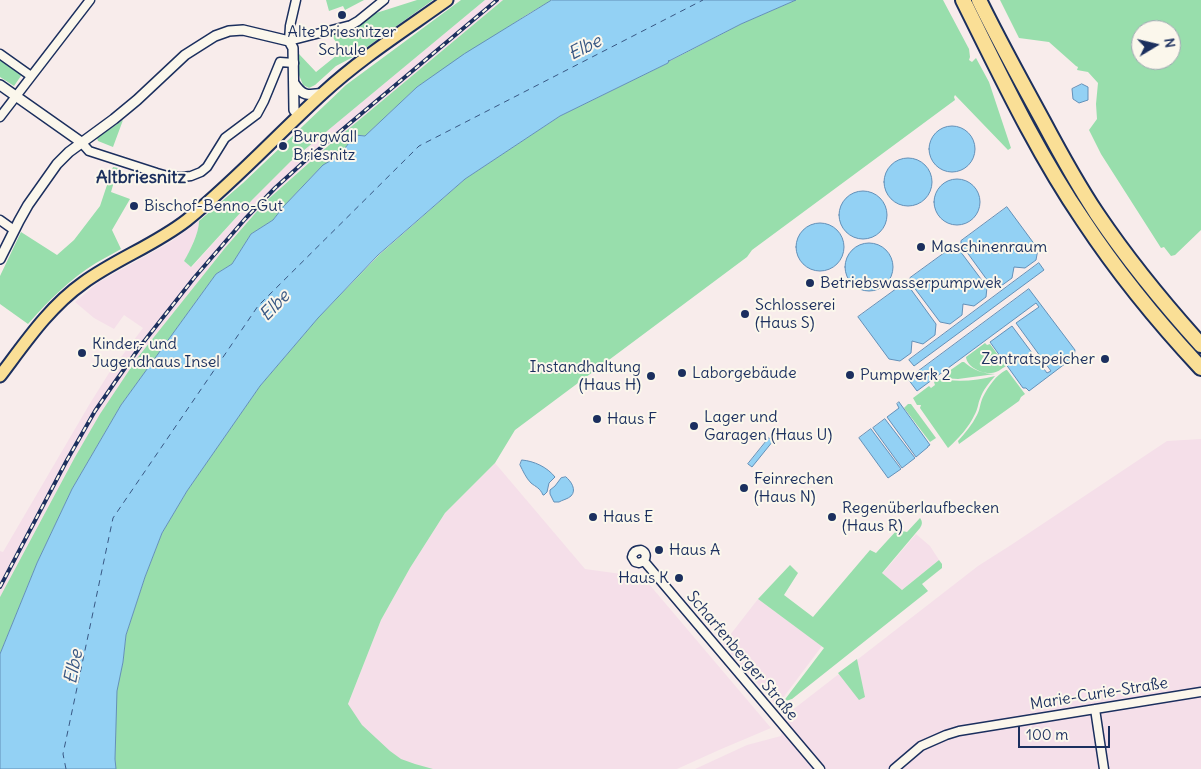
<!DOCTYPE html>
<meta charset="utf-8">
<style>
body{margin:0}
#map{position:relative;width:1201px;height:769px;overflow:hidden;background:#f8eceb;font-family:Delius,sans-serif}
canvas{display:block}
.north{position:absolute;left:1131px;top:20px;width:50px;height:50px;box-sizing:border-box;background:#fbf7ec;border:1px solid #a1a7b3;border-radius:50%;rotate:81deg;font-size:14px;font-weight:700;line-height:20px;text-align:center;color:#1b2f5e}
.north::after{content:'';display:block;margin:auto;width:18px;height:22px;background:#1b2f5e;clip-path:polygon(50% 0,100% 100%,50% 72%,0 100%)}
.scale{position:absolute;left:1018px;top:726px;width:92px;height:22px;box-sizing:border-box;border:2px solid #1b2f5e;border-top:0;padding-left:6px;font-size:15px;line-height:18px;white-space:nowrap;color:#1b2f5e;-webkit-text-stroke:4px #fbf7ec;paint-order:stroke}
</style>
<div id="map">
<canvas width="1201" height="769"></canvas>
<div class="north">N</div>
<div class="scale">100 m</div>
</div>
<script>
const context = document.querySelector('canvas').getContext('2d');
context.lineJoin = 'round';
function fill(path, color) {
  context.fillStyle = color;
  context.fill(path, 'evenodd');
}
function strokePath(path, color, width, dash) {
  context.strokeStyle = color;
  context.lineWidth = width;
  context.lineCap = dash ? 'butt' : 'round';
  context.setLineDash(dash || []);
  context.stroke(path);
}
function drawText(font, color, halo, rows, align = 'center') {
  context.font = font + ' Delius,sans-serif';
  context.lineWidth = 4;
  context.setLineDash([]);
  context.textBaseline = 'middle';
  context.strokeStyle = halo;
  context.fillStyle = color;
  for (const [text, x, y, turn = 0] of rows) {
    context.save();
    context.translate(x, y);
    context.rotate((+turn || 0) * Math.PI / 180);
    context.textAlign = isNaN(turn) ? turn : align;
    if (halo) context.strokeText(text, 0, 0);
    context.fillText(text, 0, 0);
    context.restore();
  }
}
const built = new Path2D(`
 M485,0H503L328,146L298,172L265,202L225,248L138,357L75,457L0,597V551L3,552L89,405L109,373L143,328L124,315L114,329L94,318L75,302L99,282L169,243L199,221L198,231L188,255L184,261L192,267L252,200L291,161Z
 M1201,439V769H695L747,745L781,736L786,715L978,566L1011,545L1167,441Z
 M495,463L585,569L643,577L771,728L719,750L677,769H333L348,704L381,620L410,568L445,513Z
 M916,534L930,546L939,560L902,590L882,574Z
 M758,599L822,646L777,706L723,644Z`);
const green = new Path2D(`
 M326,0H364L345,10L343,6L329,11Z
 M417,0H433L353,57L336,66L315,85L309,88L303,85L299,75V54L316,72L342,51L332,36L359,26L373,14Z
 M461,0H485L291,161L252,200L191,267L184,261C190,251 199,233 199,221L243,183L346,85Z
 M503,0H552L528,14L417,87L365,136L355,135L339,156L323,165L284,206L273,220L251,234L232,264L216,274L121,405L72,489L37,563L0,654V597L75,457L100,414L138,357L225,248L265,202L328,146Z
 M796,0H943L969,49L970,57L969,60L972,62L976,58L989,82L1011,148L1008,150L955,95L954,97L955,100L752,250L747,257L515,430L495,463L445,513L410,568L381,620L348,704L362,725L390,751L401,759L415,764L433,769H116L115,759L116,691L123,662L126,635L145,577L162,533L187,491L260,386L318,318L379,255L465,179L560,116L668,63L669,60L670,61L741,24Z
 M1000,0H1201V230L1175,255L1171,256L1164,247L1161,248L1101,154L1089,130L1097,119L1096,104L1098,83L1088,72L1077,70L1078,67L1076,66L1049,42L1019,38ZM1141,30H1171V60H1141Z
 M0,58L23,73L14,86L0,77Z
 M123,120L113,147L98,141L97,138Z
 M113,167L118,168L111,192L130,199L112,230L121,249C113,254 104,258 96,263C70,279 48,301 28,324L0,304V276L21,232L57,255L74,240L100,206Z
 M985,343L987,345L990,344L1006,366C1001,369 997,373 991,373C982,374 967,367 966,357Z
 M962,362H964C973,370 983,374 995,374L958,379L943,378L942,376Z
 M1006,370H1007L1025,394L1021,397L1019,401L959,444L958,441C965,433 972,425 977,415C980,410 980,403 983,397C988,387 996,375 1006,370Z
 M995,376C989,383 983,390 980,399C978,403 978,409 975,414C969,427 959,438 948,448L920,408L921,405H917L913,398L929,386L931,388L935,385L934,382L939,379C957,382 977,381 995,376Z
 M908,404H911L936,438L930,442L904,408Z
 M920,518C923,522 922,525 920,528L882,573L902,590L939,560L942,564V568L922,584L928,591L792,699L783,702L824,648L758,599L790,565L798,573L784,595L813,617L870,550L876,553L897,530L907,532Z
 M857,659L865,697L859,700L838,673Z`);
const water = new Path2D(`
 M552,0H796L741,24L669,61V60L668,63L560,116L465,179L378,255L318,318L260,386L187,491L162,533L145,577L126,635L123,662L117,691L115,759L116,769H0V654L37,563L72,489L121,405L216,274L232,264L251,234L273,220L284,206L323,165L339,156L355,135L365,136L417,87L464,54Z
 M1082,84L1088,87V100L1079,103L1073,99L1072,89Z
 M929 149a23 23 0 1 1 46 0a23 23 0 1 1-46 0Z
 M884 182a24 24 0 1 1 48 0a24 24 0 1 1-48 0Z
 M934 202a23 23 0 1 1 46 0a23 23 0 1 1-46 0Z
 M839 215a24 24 0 1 1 48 0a24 24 0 1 1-48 0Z
 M1007,207L1038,249L1036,260L1025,268L1014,267L1012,278L1001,286L990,284L961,244V241Z
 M796 247a24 24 0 1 1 48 0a24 24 0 1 1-48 0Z
 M845 267a24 24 0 1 1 48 0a24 24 0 1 1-48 0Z
 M954,246L957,247L987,287L986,297L974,306L963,304L962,315L950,324L940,322L910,282V278Z
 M1039,263L1044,270L914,366L909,360Z
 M903,284H907L936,324L935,335L923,344L912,341L911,353L900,361L889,359L858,317Z
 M1029,289L1075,350L1074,357L1029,391L1026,388H1023L990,342L1012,326L1047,373L1051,371L1016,323L1039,307L1036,303L917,391L908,379Z
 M899,402L930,445L928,446V447L916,457L887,417L899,408L897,404Z
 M885,419L915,458L902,468L873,428Z
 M871,429L901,469L888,478L859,438Z
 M769,438L773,441L752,467L748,464Z
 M522,460C534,461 547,467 555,477L549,483L547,492L544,495H543C540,488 536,487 531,483C526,478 523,471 520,465Z
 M566,477C571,481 577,490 571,496C568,499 562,500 559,502H554L550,494V490L555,486L561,478Z`);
const ferry = new Path2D(`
 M66,769L63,754L113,518L258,306L419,146L703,0`);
const minor = new Path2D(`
 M296,0L290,26L289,41L351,25L358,21L384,0
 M0,54L31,76
 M0,117L90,0
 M81,142L89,151L157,173L171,177H182L191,176L201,172L207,167L225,138L257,114L264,101L280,62L294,63
 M0,220L14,230
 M644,561L639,563L635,562L632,557C633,552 636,550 641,550C646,552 647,556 644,561L820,769
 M1095,709L1104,769
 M894,769L921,746L946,735L959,731L1201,692`);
const tertiary = new Path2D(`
 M294,83C302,96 308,96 323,93
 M0,85L81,142
 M0,259L19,221L28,205L57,164L69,152L114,119L137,100L185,55L215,36L229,31L243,30L289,41L293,48L294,110L299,116`);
const primary = new Path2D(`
 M0,376C25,343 49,307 83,283C116,259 155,245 187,220C235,181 277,135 323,93C361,58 405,30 447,0`);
const motorway = new Path2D(`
 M963,0C1000,74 1036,151 1083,220C1118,273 1158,322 1201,368
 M979,0C999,41 1021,81 1043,121C1060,153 1077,184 1097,214C1128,260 1164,304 1201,345`);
const rail = new Path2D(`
 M0,587L67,460L95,411L115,382L142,344L194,278L245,219L275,188L306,160L497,0`);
const markers = [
 [342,15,5,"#1b2f5e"],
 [283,146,5,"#1b2f5e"],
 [134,206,5,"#1b2f5e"],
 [921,247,5,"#1b2f5e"],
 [810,283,5,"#1b2f5e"],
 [745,314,5,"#1b2f5e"],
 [82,353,5,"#1b2f5e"],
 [1105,359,5,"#1b2f5e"],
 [682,373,5,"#1b2f5e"],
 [850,375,5,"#1b2f5e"],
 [651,376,5,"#1b2f5e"],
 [597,419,5,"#1b2f5e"],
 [694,426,5,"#1b2f5e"],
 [744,488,5,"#1b2f5e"],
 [593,517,5,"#1b2f5e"],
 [832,517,5,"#1b2f5e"],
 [659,550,5,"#1b2f5e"],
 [679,578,5,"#1b2f5e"]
];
const poiNames = [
 ["Alte Briesnitzer",342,32,"center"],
 ["Schule",342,50,"center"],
 ["Burgwall",293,137],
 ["Briesnitz",293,155],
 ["Bischof-Benno-Gut",144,206],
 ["Maschinenraum",931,247],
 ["Betriebswasserpumpwek",820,283],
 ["Schlosserei",755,305],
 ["(Haus S)",755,323],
 ["Kinder- und",92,344],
 ["Jugendhaus Insel",92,362],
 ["Zentratspeicher",1095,359,"right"],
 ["Instandhaltung",641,367,"right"],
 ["(Haus H)",641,385,"right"],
 ["Laborgebäude",692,373],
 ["Pumpwerk 2",860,375],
 ["Lager und",704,417],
 ["Garagen (Haus U)",704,435],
 ["Haus F",607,419],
 ["Feinrechen",754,479],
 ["(Haus N)",754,497],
 ["Regenüberlaufbecken",842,508],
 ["(Haus R)",842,526],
 ["Haus E",603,517],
 ["Haus A",669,550],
 ["Haus K",669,578,"right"]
];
const streetNames = [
 ["Scharfenberger Straße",742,656,50],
 ["Marie-Curie-Straße",1099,694,-9]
];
const waterNames = [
 ["Elbe",585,48,-27],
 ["Elbe",275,306,-46],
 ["Elbe",74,667,-79]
];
const neighbourhoodNames = [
 ["Altbriesnitz",141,178]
];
fill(built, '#f5dfe9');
fill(green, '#98deac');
fill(water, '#93d1f4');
strokePath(water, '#6390b8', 1);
strokePath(ferry, '#395884', 1, [6, 5]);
strokePath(minor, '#1b2f5e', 11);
strokePath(tertiary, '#1b2f5e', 12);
strokePath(primary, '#1b2f5e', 15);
strokePath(motorway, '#1b2f5e', 18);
strokePath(minor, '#fbf7ec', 8);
strokePath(tertiary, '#fbf7ec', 9);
strokePath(primary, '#fadf96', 11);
strokePath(motorway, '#fadf96', 14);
strokePath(rail, '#1b2f5e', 4);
strokePath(rail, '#fbf7ec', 2, [5.5]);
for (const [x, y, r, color] of markers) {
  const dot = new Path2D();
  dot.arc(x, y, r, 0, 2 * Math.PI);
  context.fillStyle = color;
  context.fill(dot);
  strokePath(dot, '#fbf7ec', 2);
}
drawText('16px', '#1b2f5e', '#fbf7ec', poiNames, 'left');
drawText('16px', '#1b2f5e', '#fbf7ec', streetNames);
drawText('italic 18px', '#395884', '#fbf7ec', waterNames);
drawText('bold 18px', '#1b2f5e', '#fbf7ec', neighbourhoodNames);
</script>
